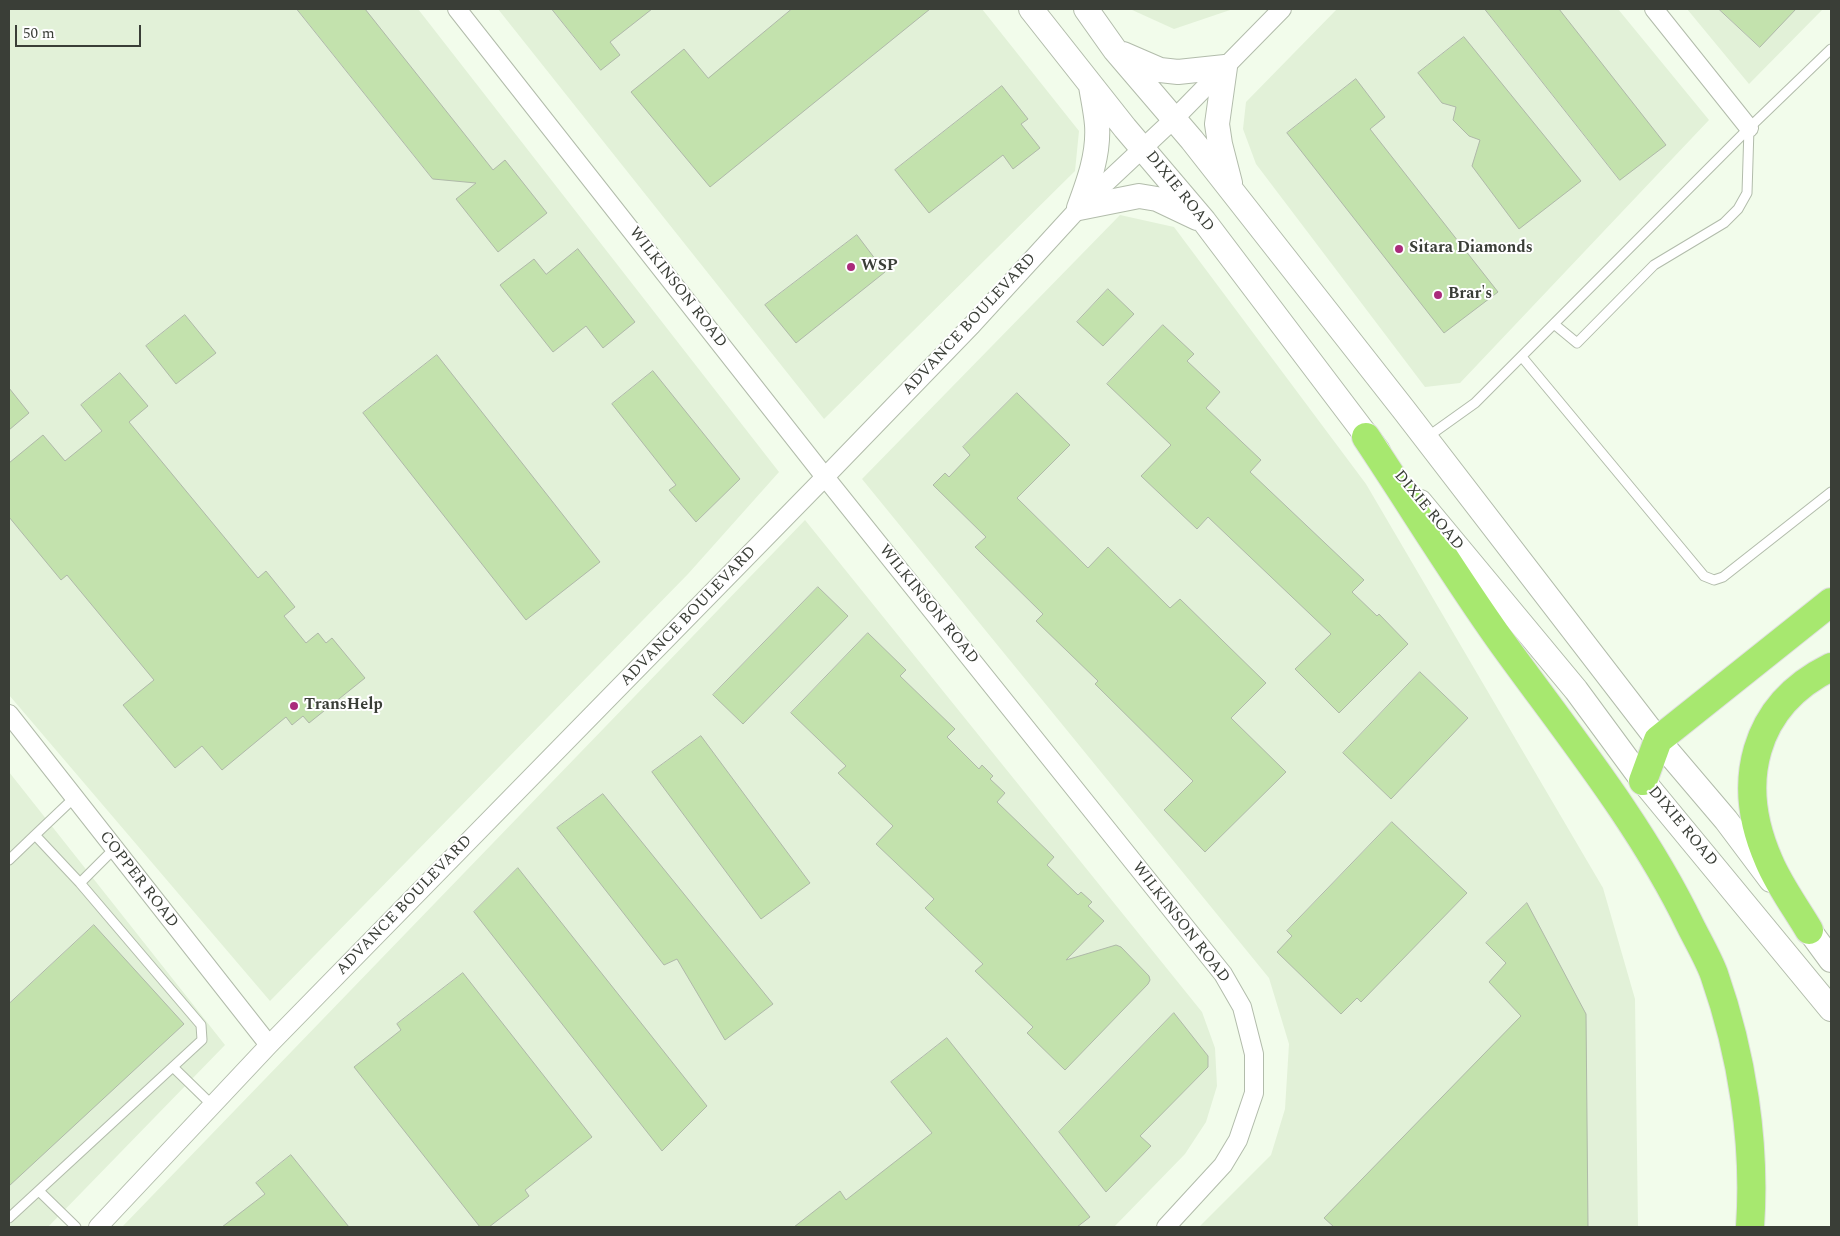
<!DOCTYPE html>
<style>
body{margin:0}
#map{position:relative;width:1840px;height:1236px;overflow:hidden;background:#f2fceb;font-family:Spectral,serif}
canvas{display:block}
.frame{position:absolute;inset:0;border:10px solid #3a3e37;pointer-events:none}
.scale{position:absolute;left:15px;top:25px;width:126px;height:22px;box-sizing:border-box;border:2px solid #3a3e37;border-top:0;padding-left:6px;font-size:15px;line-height:18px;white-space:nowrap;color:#3a3e37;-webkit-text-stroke:4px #fff;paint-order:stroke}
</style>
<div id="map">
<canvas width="1840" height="1236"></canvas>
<div class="frame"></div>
<div class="scale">50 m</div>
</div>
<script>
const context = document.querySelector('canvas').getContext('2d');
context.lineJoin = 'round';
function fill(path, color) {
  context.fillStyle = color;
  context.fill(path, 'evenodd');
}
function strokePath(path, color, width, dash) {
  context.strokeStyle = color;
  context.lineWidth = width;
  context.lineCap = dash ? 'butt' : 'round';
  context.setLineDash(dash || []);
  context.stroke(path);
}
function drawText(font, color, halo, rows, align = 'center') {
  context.font = font + ' Spectral,serif';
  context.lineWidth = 4;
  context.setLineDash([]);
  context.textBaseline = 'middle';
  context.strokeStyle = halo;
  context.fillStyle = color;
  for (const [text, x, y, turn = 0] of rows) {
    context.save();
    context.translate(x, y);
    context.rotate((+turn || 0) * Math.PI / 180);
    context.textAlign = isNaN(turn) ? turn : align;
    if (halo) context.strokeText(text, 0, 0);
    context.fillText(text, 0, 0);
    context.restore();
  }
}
const built = new Path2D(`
 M9,9H418L779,472L688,574L270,1001L9,695Z
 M498,9H982L1079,131L1075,171L824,419Z
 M1130,9H1233L1174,29Z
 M1337,9H1618L1709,120L1460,383L1425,387L1256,164L1243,129L1246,102Z
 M1687,9H1823L1749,84Z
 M1120,215L1174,227L1366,484L1603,888L1635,999L1638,1227H1199L1271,1155L1285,1109L1289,1044L1269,978L862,479Z
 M805,520L1202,1012L1215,1048L1217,1086L1206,1122L1185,1154L1114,1227H122Z
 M9,772L225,1045L48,1227H9Z`);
const building = new Path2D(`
 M297,9H365L493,170L505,160L547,213L498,252L456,199L476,183L433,179Z
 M552,9H652L610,42L620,55L601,70Z
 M792,9H930L710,187L631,92L684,49L708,78Z
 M1485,9H1559L1666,145L1620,180Z
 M1719,9H1796L1760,47Z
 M1464,37L1581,181L1519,229L1472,166L1480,140L1469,136L1453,120L1456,107L1442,103L1418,73Z
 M1356,79L1385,117L1370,129L1498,292L1444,333L1287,133Z
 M1002,86L1028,119L1021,124L1040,148L1013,169L1003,155L929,213L895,170Z
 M857,235L885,272L796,343L765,305Z
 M578,249L635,322L603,348L586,326L553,352L500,285L534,259L546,274Z
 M1108,289L1134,314L1103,346L1077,322Z
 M185,315L216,353L176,384L146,346Z
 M1163,325L1194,354L1187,361L1220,392L1206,408L1261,460L1250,472L1364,580L1352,592L1377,616L1379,614L1408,644L1339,713L1295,669L1331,634L1208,517L1197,529L1141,476L1171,445L1107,384Z
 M437,355L600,562L526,620L363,413Z
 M653,371L740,479L696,522L669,490L676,485L612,404Z
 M120,373L148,406L129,422L258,578L266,571L295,607L284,616L306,643L318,633L326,643L332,638L365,678L309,723L303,716L292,725L286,717L222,770L202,746L175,768L123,705L154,680L67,575L61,580L9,517V463L43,435L65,461L102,431L81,405Z
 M9,388L29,413L9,430Z
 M1017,393L1070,445L1017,498L1088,568L1108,547L1170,608L1180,599L1266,683L1231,718L1286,772L1205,852L1164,810L1193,781L1095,684L1098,681L1036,621L1043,614L975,547L986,537L933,485L945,473L949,477L970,455L963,447Z
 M818,587L848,616L743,724L713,695Z
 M868,633L906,670L900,676L955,729L947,737L979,769L982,765L993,776L990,779L1005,793L997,802L1054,857L1047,865L1078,895L1081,892L1092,902L1088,906L1104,921L1066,960L1116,945L1121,947L1149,976L1150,980L1148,984L1065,1070L1027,1033L1033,1027L975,971L983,964L925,908L934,899L876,844L893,826L838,773L846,766L791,713Z
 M1420,672L1468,718L1391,799L1343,753Z
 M701,736L810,883L761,919L652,772Z
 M603,794L773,1004L725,1040L677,959L664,965L557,828Z
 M1392,822L1467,893L1361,1002L1357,998L1341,1014L1277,952L1292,936L1287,931Z
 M518,868L707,1106L662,1151L474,912Z
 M1527,903L1586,1014L1588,1227H1334L1324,1218L1521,1016L1489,982L1506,963L1486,943Z
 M94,925L184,1024L9,1186V1004Z
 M463,973L592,1137L525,1190L529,1196L489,1227H480L354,1067L401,1030L397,1024Z
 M1174,1013L1208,1056V1067L1140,1136L1151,1146L1106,1192L1059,1132Z
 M947,1038L1090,1217L1077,1227H794L840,1191L846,1200L932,1133L891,1082Z
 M291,1155L349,1227H222L265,1194L256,1183Z`);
const service = new Path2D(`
 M1554,324L1577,343L1654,265L1724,223L1738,209L1747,193L1749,128
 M1522,357L1704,576L1714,580L1723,577L1831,492
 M1426,438L1475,403L1749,128L1831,49
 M74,798L35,835L80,883L114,849
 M9,860L35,835
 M174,1068L212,1105
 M39,1191L76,1227
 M9,1218L202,1040L201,1025L80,883`);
const minor = new Path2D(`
 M457,9L825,477L1223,974L1242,1007L1254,1054V1093L1238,1140L1223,1165L1166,1227
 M1654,9L1749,128
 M9,714L269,1045
 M98,1227L269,1045L825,477L972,325L1079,208L1174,119L1282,9`);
const secondary = new Path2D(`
 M1031,9L1125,128L1204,221L1378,451
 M1086,9L1115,50L1192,140L1404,410L1658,740L1726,820L1771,880
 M1123,54L1160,70L1178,72L1225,67L1217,124L1220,144L1230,183
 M1079,208L1139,196L1157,199L1197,218
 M1079,208C1089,181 1099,154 1097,125C1096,112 1093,99 1091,86
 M1420,502L1576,690L1643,781L1831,1009
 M1798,915L1831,960`);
const motorway = new Path2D(`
 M1366,437C1412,506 1455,577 1503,644C1568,734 1642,825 1690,925C1698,941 1708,958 1714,974C1742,1054 1756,1143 1750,1227
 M1643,781L1658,740L1831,602
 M1809,930C1796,908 1779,885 1769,861C1735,784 1752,706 1831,667`);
const markers = [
 [1399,249,5,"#aa2b7b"],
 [851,267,5,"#aa2b7b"],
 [1438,295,5,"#aa2b7b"],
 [294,706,5,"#aa2b7b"]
];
const streetNames = [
 ["DIXIE ROAD",1179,192,51],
 ["WILKINSON ROAD",677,288,52],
 ["ADVANCE BOULEVARD",970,325,-47],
 ["DIXIE ROAD",1428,511,50],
 ["WILKINSON ROAD",928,605,51],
 ["ADVANCE BOULEVARD",689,617,-46],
 ["DIXIE ROAD",1682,827,50],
 ["COPPER ROAD",138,880,52],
 ["ADVANCE BOULEVARD",405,906,-46],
 ["WILKINSON ROAD",1180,923,52]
];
const poiNames = [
 ["Sitara Diamonds",1409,249],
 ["WSP",861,267],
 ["Brar's",1448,295],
 ["TransHelp",304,706]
];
fill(built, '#e2f1d8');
fill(building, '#c3e2ad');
strokePath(building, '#afb9a9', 1);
strokePath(service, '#b2bcab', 11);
strokePath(minor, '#b2bcab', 20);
strokePath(secondary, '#b2bcab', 26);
strokePath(motorway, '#dfe0df', 30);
strokePath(service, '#fff', 9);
strokePath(minor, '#fff', 18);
strokePath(secondary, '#fff', 24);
strokePath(motorway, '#a7e86f', 28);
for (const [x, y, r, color] of markers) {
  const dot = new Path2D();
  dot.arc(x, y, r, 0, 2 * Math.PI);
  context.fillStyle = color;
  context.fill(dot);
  strokePath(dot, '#fff', 2);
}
drawText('16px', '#3a3e37', '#fff', streetNames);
drawText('bold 16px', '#3a3e37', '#fff', poiNames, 'left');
</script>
